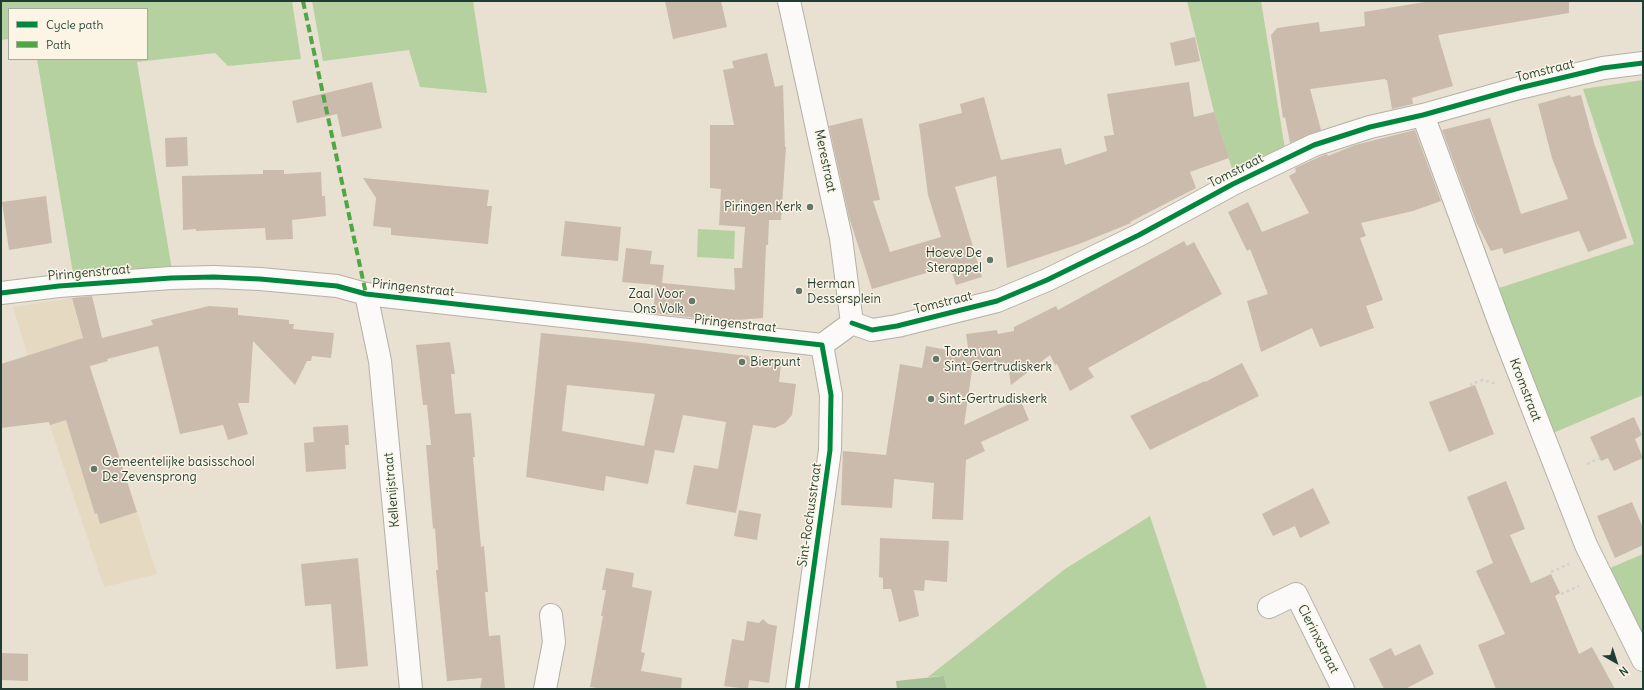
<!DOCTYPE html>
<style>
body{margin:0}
#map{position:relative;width:1644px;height:690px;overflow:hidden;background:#e8e0d0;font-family:Delius,sans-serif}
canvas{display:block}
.frame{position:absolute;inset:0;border:2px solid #1f3d34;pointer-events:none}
.legend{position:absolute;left:8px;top:8px;width:140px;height:52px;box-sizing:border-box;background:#fcf5e5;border:1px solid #a4ab9e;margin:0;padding:5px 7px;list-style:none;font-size:12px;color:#1f3d34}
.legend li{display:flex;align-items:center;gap:8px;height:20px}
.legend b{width:20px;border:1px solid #a4ab9e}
.north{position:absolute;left:1596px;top:642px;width:40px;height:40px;-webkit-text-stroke:3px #fcf5e5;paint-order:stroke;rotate:141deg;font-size:11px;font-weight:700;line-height:16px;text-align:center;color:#1f3d34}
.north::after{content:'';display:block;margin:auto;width:14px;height:18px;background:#1f3d34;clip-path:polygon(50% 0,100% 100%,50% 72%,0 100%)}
</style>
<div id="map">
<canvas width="1644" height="690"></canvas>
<div class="frame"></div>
<ul class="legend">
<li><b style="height:5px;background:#00873e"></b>Cycle path</li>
<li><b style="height:5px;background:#4fa644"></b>Path</li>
</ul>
<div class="north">N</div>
</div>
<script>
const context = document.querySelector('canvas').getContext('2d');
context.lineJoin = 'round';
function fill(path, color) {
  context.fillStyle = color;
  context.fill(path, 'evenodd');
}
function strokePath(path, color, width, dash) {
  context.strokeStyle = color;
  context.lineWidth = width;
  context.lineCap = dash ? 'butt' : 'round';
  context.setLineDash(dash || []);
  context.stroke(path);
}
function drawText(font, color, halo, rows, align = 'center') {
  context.font = font + ' Delius,sans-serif';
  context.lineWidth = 3;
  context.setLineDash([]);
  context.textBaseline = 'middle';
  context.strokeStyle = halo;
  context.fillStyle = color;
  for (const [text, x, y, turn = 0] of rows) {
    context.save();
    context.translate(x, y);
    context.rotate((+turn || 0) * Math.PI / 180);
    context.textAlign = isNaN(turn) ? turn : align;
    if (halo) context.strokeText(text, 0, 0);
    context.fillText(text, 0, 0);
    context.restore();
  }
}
const built = new Path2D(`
 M72,298L91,370L157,574L104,587L43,405L13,307Z`);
const green = new Path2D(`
 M1,1H292L301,59L228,66L215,53L137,62L172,270L73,273L37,59H147V9H9V39L1,40Z
 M312,1H473L487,93L420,87L409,50L323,61Z
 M1187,1H1261L1285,149L1234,175L1214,112Z
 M1643,80V395L1553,433L1496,289L1634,244L1583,89Z
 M698,229L735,231L734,259L697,257Z
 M1150,516L1207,689H947L944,676L928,677L1065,569Z
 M1643,554V635L1610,568Z`);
const forest = new Path2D(`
 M944,676L947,689H897L896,681Z`);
const building = new Path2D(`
 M665,1H721L727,27L673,39Z
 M1431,1H1569V13L1438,35L1453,86L1412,98L1413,104L1392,109L1387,80H1385V79L1310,89L1321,130L1290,143L1285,117L1283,118L1271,35L1277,28L1319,22L1320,32L1365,26L1364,12Z
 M1195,37L1200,61L1175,66L1170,43Z
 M767,53L775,87L783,85L785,147H786L781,220H769L768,245H766L763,318L723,321L653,313L656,285L622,282L626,248L652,251L650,264L664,265L662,283L735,290L734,268H742L745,227L719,225L721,189L710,188V125H734L723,70L734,68L732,61Z
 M372,82L382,128L342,137L337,114L297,123L292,101Z
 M1189,82L1194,117L1214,112L1229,158L1190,172L1196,188L1130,222L1131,223L1079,244L1007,268L996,176L955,187L982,277L956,285L950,266L872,289L849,217L829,126L862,118L880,200L873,201L890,252L941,237L928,195L919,124L962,113L960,104L984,97L1001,160L1061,148L1065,165L1107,151L1104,136L1114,135L1107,94Z
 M1570,95L1571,97L1581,95L1594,143L1627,238L1588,252L1579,231L1504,254L1502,248L1491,251L1476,222L1442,130L1490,118L1521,214L1568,199L1552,158L1538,104Z
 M1415,130L1441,201L1413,211L1361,223L1366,236L1360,238L1383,300L1366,306L1374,328L1320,347L1312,328L1261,352L1247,301L1268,294L1250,249L1247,251L1228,212L1248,202L1262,232L1309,213L1289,176L1296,172L1295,168L1319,157L1327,154L1328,156L1355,145Z
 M187,137L188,166L166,167L165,138Z
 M263,170H284V174L321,172L322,196H325L326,216L292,220L293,239L266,240L265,228L196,231V229L183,230L182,176L263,174Z
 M363,178L489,190L487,206H492L488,244L391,235V228L373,226L376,198Z
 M46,196L52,243L9,250L2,202Z
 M565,221L621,227L618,261L561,256Z
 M1184,241L1187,246L1194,242L1222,294L1088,368L1094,377L1070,391L1057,364L1055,365L1050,355L1011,385L1008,366L972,370L964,425L1020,399L1029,420L981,442L985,451L966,460L963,520L932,519L934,483L894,479L892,508L841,505L843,451L886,455L900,364L922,368L926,346L969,354L966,334L997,330L998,334L1014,331V327L1056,306L1058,310Z
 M92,296L102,338L153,325L151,320L209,306L238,308V315L289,320V324H294L293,329L334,333L331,358L312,356L311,361H307L295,385L253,341L249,403H238L248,434L228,440L223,425L180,434L158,346L107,359L108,361L90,366L89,364L137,512L100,524L97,513L95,514L66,420L50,425L49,422L1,428V364L83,338L72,298Z
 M541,333L625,341L765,358L764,362L781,364L779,382L796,384L792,415L785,423L775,428L753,425L736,513L686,504L694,465L718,469L726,422L683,415L674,453L655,450L648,484L606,476L604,491L526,477ZM567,385L655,394L644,446L562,431Z
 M450,342L455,374H451L455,414L471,413L475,457H473L481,547L484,546L488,592H485L489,636L500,635L505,689H480L482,678L447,681L436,570H438L435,528L433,529L426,445H431L427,405H423L416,345Z
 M1242,363L1259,396L1150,450L1130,416L1205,381V382Z
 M1475,385L1494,434L1449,452L1429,402Z
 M1634,417L1642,435L1635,439L1643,458L1614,471L1608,458L1601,461L1590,437Z
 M348,425L349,445H345L346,469L306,472L304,443L314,442L313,427Z
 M1506,481L1525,529L1510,535L1531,583L1551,574L1560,593L1555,596L1579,654L1592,647L1615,689H1496L1478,645L1505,634L1476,571L1493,563L1467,497Z
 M1313,488L1330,523L1300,538L1295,526L1273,536L1262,514Z
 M1632,502L1643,528V545L1615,558L1597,516Z
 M739,510L761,514L757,540L734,536Z
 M880,538L949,541L947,582L925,580L924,591L914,590L919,616L899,622L891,589H883V578L879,577Z
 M358,558L368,666L336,669L331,604L305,606L301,564Z
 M606,568L634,573L632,587L652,591L641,652L645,653L641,671L682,678L681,689H603L590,687L603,616H601L606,590H602Z
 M763,619L768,624L777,626L769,683L749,680L748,689L724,686L732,639L744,641L747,621L759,623Z
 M1420,644L1434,674L1405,689H1384L1369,659L1391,648L1395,656Z
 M1,653L28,654V681L1,680Z`);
const path = new Path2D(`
 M1472,386L1471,384L1483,380L1493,383L1497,382
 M1587,464L1600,458
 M1551,572L1569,564
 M1561,594L1579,586`);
const street = new Path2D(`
 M789,1L841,238L852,323
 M1423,115L1501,327L1586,545L1643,660
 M1,293L59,286L171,278L214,277L260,279L337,286L366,294L822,345L852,323
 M366,294L380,361L411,689
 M852,323L872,330L897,326L997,301L1047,280L1139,235L1233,184L1314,145L1370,127L1423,115L1519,88L1603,68L1643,63
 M1269,607L1296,594L1343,689
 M545,689L554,642L551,615
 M797,689L830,450L831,395L822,345`);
const quiet = new Path2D(`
 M303,1L366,294`);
const cycleway = new Path2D(`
 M1,293L59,286L171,278L214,277L260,279L337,286L366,294L822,345L831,395L830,450L797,689
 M852,323L872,330L897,326L997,301L1047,280L1139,235L1233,184L1314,145L1370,127L1423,115L1519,88L1603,68L1643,63`);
const markers = [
 [810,207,4,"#65766b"],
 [990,260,4,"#65766b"],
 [799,291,4,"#65766b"],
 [692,301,4,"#65766b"],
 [936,359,4,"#65766b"],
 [742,362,4,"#65766b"],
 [931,399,4,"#65766b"],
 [94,469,4,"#65766b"]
];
const streetNames = [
 ["Tomstraat",1545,71,-14],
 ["Merestraat",825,161,78],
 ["Tomstraat",1236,171,-27],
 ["Piringenstraat",89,273,-5],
 ["Piringenstraat",413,288,6],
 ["Tomstraat",943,303,-14],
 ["Piringenstraat",735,324,6],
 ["Kromstraat",1525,390,69],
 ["Kellenijstraat",392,490,-95],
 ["Sint-Rochusstraat",810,515,-82],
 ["Clerinxstraat",1318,639,63]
];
const poiNames = [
 ["Piringen Kerk",802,207,"right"],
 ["Hoeve De",982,253,"right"],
 ["Sterappel",982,268,"right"],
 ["Herman",807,284],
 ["Dessersplein",807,299],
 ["Zaal Voor",684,294,"right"],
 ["Ons Volk",684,309,"right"],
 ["Toren van",944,352],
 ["Sint-Gertrudiskerk",944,367],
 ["Bierpunt",750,362],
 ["Sint-Gertrudiskerk",939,399],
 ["Gemeentelijke basisschool",102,462],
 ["De Zevensprong",102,477]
];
fill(built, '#e5d9c1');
fill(green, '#b5d1a0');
fill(forest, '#a7c297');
fill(building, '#cbbbad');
strokePath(street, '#b3b1a6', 24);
strokePath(path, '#d3d2ce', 2.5, [3, 3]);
strokePath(street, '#fcfaf8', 22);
strokePath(quiet, '#4fa644', 4, [8, 4]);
strokePath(cycleway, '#00873e', 5);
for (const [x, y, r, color] of markers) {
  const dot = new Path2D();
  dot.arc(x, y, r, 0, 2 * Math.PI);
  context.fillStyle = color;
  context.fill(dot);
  strokePath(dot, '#fcf5e5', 1.5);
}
drawText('13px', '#1f3d34', '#fcf5e5', streetNames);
drawText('13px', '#1f3d34', '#fcf5e5', poiNames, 'left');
</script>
